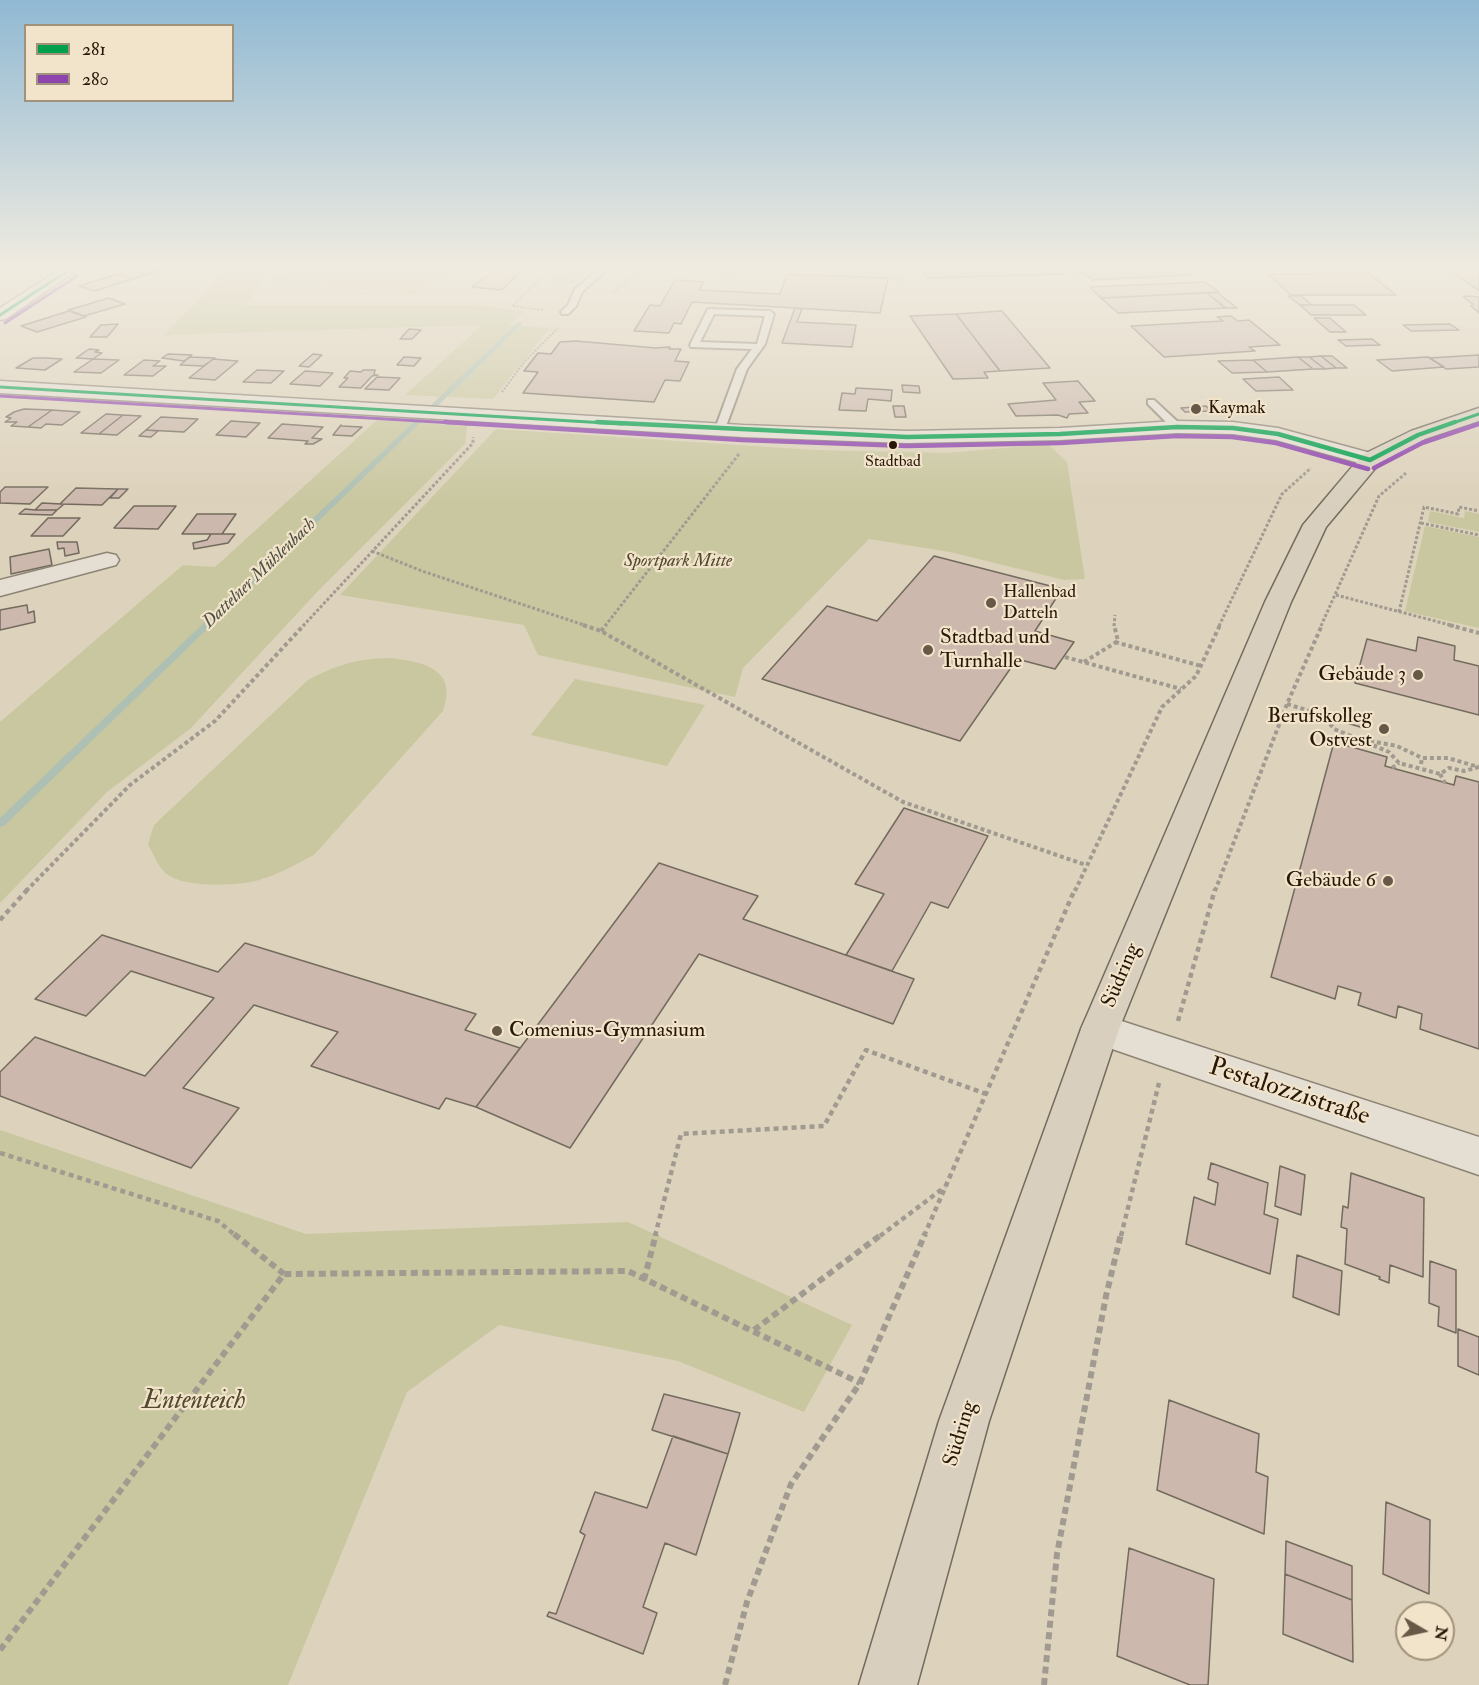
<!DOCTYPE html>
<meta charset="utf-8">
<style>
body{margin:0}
#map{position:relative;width:1479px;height:1685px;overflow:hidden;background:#ddd2bb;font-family:"IM FELL Double Pica",serif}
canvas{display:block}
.legend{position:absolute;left:24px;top:24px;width:210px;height:78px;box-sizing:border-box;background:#f2e4ca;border:2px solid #a1927c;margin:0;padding:8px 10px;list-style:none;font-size:18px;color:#271708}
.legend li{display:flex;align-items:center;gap:12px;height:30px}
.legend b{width:30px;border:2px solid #a1927c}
.north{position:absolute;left:1395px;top:1601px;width:60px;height:60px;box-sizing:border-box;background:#f2e4ca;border:2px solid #a1927c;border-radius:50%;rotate:99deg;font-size:16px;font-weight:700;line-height:24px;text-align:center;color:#271708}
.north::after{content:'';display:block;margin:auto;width:21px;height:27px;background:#675847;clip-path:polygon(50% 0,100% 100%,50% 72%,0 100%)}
</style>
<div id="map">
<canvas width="1479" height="1685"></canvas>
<ul class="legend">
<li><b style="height:8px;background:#029f4d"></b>281</li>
<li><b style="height:8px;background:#8e44ad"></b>280</li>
</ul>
<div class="north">N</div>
</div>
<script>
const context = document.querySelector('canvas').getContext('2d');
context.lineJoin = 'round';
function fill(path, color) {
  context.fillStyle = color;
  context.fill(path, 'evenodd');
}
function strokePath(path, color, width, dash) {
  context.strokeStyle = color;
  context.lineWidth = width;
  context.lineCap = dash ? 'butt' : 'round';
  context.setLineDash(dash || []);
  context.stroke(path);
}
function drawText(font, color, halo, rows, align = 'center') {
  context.font = font + ' "IM FELL Double Pica",serif';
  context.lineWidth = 4.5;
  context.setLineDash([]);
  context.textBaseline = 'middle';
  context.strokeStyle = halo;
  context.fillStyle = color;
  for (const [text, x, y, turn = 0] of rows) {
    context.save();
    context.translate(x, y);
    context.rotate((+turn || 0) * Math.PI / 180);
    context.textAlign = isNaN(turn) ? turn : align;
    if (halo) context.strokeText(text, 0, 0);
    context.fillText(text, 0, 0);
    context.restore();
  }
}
const green = new Path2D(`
 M228,268H272L245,305H475L524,311L509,325L550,328L493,399L405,395L482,325L164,335Z
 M290,268H453L418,294L267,282Z
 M563,268H595L574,284L547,281Z
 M673,268H902L905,285L865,274L760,269L731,276Z
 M377,420L467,426L465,444L318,591L191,728L107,792L0,903V722L183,565L215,567Z
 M496,429L815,450L947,453L1048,444L1067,462L1085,579L1064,580L950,552L869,539L743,668L735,697L538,655L524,625L340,595Z
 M1430,511L1464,518L1465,511L1479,514V532L1428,522Z
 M1425,526L1479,537V628L1405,611Z
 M388,658C421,661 459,668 443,711L314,855C296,864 278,875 259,880C238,886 187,888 168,875C159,869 153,854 148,844L154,825L308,680C336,665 356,659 388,658Z
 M575,679L705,705L667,766L531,735Z
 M0,1130L306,1234L628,1222L852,1325L804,1412L678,1361L499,1325L407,1392L288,1685H0Z`);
const stream = new Path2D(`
 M574,268H579L560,285H556V283Z
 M518,322L523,323L4,826L0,827V818Z`);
const building = new Path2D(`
 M138,268H168L133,279L118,274Z
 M496,268H526L501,290L472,287Z
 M988,268H1059L1065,274L927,278L922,270Z
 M1105,268H1182L1191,275L1092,280L1085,273H1077L1073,269Z
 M1447,268H1479V291Z
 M1369,273L1396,295H1291L1267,274Z
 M118,274L133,279L94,291L79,286Z
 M787,274L888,278L880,313L692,302L681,324L674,323L669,333L634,331L650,305L660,306L675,280L704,282L699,290L780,294Z
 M1205,282L1219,292L1101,298L1090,287Z
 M1207,293H1218L1237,308H1225Z
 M1207,293L1226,308L1118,313L1101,298Z
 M1288,296H1301L1312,305H1300Z
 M1466,296L1479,297V313L1471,306L1473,304L1463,297Z
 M109,298L125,304L84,316L68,310Z
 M1300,305H1354L1366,315H1311Z
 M795,308L802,309L797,322L856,325L852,347L782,343Z
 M69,311L86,317L37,332L21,326Z
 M1002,311L1050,368L1000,371L956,314Z
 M956,314L1000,371L984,372L988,378L953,379L910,316Z
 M1231,316L1238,321L1249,320L1280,345L1249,347L1255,351L1164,357L1131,326L1223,321L1217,317Z
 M1314,318H1330L1346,332H1330Z
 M118,324L107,337H90L101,325Z
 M1450,324L1459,330L1411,331L1403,325Z
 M409,329L421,330L412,339H400Z
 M1372,339L1380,345L1346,346L1338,340Z
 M576,341L656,348L670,347L669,349H681L675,361L689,362L680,381L665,380L654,402L523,393L538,372L524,371L538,353L551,354L560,342Z
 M89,349L99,350L95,352L102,353L93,359L76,358Z
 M168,354L192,355L184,361L162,358Z
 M313,354L322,355L309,367L299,366Z
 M1479,355V367L1446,369L1430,358Z
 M1321,356H1332L1347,368H1336Z
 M1321,356L1336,368L1325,369L1309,357Z
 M190,357L215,358L203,366L180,365Z
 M404,357L421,358L414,366L397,365Z
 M1298,357L1313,369L1267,372L1253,360Z
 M1298,357H1309L1325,369H1313Z
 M1428,357L1444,367L1392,371L1377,360Z
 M33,358H47L62,359L45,370L16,368Z
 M93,359L119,360L101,373L74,372Z
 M213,359L238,361L215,380L189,378Z
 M144,360L160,361L153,366H166L153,376L124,375Z
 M1253,360L1267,372L1232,373L1218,361Z
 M257,370L284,371L271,383L243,382Z
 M363,370H375L374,375H378L372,376L361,388L339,387L348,378H344L350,371L361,372Z
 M305,371L333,373L320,386L290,384Z
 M377,377L400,378L389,390L365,389Z
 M1279,377L1293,390L1256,391L1243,379Z
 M1078,381L1095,401L1079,402L1088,413L1069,414L1067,418L1058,415L1016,416L1008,404L1056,400L1043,383Z
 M902,385L919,386L920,393L903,392Z
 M856,388L892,390L891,401L868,399L866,411L839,410L842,393L855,394Z
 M893,406H904L906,417H895Z
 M1206,406L1211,411L1185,412L1181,408Z
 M24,409L52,410L28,427L11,426L17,422H5L11,418L6,417L14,412Z
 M52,410L80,412L62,425L46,424L41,428L28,427Z
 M106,414L123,415L99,434L81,433Z
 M123,415L141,416L117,435L99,434Z
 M161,417L198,419L184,432L146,430Z
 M231,421L260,423L246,437L216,435Z
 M282,424L323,427L312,438L322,439L313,444H305L308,441L268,438Z
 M341,425L342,426L362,427L352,436L333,435Z
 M146,430L158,431L151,437L139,436Z
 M5,487H48L30,504L0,503V492Z
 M76,488L118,489L102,505L60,504Z
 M118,489H128L119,498H110Z
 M42,503L61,504L63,505L57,510H35Z
 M134,506H176L158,529L114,528Z
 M25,509L35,510H57L52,515L19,514Z
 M197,514H236L222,534H182Z
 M48,518H80L63,536H31Z
 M211,534H235L228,543L194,549L193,543L207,540Z
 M57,542H77L79,553L65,556L64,548L58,549Z
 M49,549L52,565L11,574L10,557Z
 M934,556L1062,589L1035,631L1074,642L1055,669L1017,659L960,741L762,679L827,606L877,621Z
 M27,605L28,613L34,611L35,622L0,630V610Z
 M1418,637L1455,646L1454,660L1479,666V715L1355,683L1367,639L1416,651Z
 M1342,714L1369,721L1367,729L1340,721Z
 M1334,742L1387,757L1385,766L1454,785L1456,776L1479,782V1049L1420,1029L1422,1014L1398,1006L1396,1018L1358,1005L1361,993L1338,986L1335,999L1271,977Z
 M904,808L988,836L948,908L931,902L892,971L846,955L884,894L855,884Z
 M659,863L758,896L743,919L914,979L893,1024L699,954L570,1148L476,1107Z
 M102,935L218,972L245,943L476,1014L465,1030L520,1048L476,1107L446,1098L439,1109L311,1066L338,1032L254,1005L183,1088L239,1108L191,1168L0,1096V1072L35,1037L145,1076L214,998L131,971L86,1016L35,999Z
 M1211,1163L1268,1183L1264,1214L1278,1219L1270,1274L1186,1244L1194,1197L1215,1205L1218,1183L1208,1179Z
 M1280,1166L1305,1175L1301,1215L1275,1206Z
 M1351,1173L1424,1198L1423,1277L1390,1265L1389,1283L1379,1279L1380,1277L1345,1264L1347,1229L1341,1227L1343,1206L1348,1208Z
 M1297,1255L1342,1271L1339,1315L1293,1297Z
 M1430,1261L1456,1270V1333L1438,1326L1439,1307L1429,1303Z
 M1458,1329L1479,1337V1375L1458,1366Z
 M664,1394L740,1413L728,1454L652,1430Z
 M1169,1400L1259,1434L1256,1472L1268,1477L1264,1534L1157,1490Z
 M673,1436L728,1454L696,1555L665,1543L643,1607L657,1613L643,1654L547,1616L549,1612L556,1614L585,1535L580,1532L595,1492L647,1508Z
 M1386,1502L1430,1520L1429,1594L1383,1574Z
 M1286,1541L1352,1566V1600L1285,1574Z
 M1129,1548L1214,1579L1208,1685H1190L1117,1656Z
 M1285,1574L1352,1600L1353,1662L1283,1634Z`);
const pathFar4 = new Path2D(`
 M613,292L646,268
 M543,310L512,306L552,268
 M502,392L525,361L558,328`);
const pathFar3 = new Path2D(`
 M1421,523L1479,535
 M372,551L422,571L587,626
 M1336,595L1454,626
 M1399,612L1424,507L1458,514L1459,507L1479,511
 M303,626L473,443V437
 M605,626L739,454
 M1114,626L1115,615
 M1219,626L1282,494L1311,468
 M1321,626L1379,496L1406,473`);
const pathFar2 = new Path2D(`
 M583,625L601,631L903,802L1086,865
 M1449,625L1479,633
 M601,631L606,625
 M1115,642L1201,666
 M1065,657L1181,689
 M1084,662L1118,641L1114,625
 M1287,704L1323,715L1334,729L1389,752L1399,763L1440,774L1449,768L1464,771L1479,767
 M1370,741L1397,746L1422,758
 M1421,764L1422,758H1448L1475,766
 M1392,768L1399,763
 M1440,774L1445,783
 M26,891L130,785L215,721L304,625
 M1075,891L1162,707L1196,676L1220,625
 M1215,891L1287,704L1322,625`);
const pathFar1 = new Path2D(`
 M0,920L28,889
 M1178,1021L1215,889
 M0,1153L218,1221L236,1236
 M655,1236L681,1134L824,1126L866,1050L986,1094
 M880,1236L945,1187
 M924,1236L1075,889
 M1121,1236L1159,1083`);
const path = new Path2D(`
 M234,1234L284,1274
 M644,1280L656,1234
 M754,1330L882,1234
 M0,1650L284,1274L628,1271L860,1383
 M725,1685L747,1602L791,1484L860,1383L925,1234
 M1044,1685L1057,1554L1106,1296L1121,1234`);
const service = new Path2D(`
 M600,268H609L582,292L576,306L568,314H562L561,312L568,305L575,289Z
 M708,309L770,311L774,314L765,344L747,369L725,429L720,432L715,429L737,369L752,349L691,347L690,345ZM714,314L765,316L757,344L700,342Z
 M1148,400H1154L1181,425V429H1173L1148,404Z`);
const minor = new Path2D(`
 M62,268H80L6,319L0,320V308Z
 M0,381L743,425L907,431L1060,428L1177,421L1233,422L1278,428L1378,455L1381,460L1378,465L1370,466L1276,440L1233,434L1177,433L1060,440L907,443L743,437L0,393Z
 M107,553L116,555L119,560L116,565L0,596V580Z
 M1100,1014L1479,1137V1175L1086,1040L1081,1029L1086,1018Z`);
const primary = new Path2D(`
 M1479,408V421L1425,439L1378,465L1326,527L1291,602L1119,1029L989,1421L917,1685H859L939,1421L1081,1029L1265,602L1303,525L1362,455L1411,431Z`);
const bus1Far1 = new Path2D(`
 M0,315L72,268
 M0,387L623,424
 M1450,424L1479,414`);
const bus1 = new Path2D(`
 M597,422L907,437L1060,434L1177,427L1233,428L1278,434L1370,460
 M1370,460L1418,435L1455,422`);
const bus2Far1 = new Path2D(`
 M5,323L77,276
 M0,396L470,424`);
const bus2 = new Path2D(`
 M445,422L742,440L907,446L1060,443L1177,436L1232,437L1276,443L1368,469
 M1374,468L1422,443L1479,424`);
const markers = [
 [1196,409,6,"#675847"],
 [893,445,5,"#271708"],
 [991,603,6,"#675847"],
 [928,650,6,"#675847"],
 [1418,675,6,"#675847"],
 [1384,729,6,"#675847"],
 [1388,881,6,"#675847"],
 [497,1031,6,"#675847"]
];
const farBusnames = [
 ["Stadtbad",893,463]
];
const farPoinames = [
 ["Kaymak",1208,409],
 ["Hallenbad",1003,593],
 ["Datteln",1003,614]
];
const farParknames = [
 ["Sportpark Mitte",678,562]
];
const farWaternames = [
 ["Dattelner Mühlenbach",260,574,-44]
];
const poiNames = [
 ["Stadtbad und",940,638,"left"],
 ["Turnhalle",940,662,"left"],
 ["Gebäude 3",1406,675],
 ["Berufskolleg",1372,717],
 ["Ostvest",1372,741],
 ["Gebäude 6",1376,881],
 ["Comenius-Gymnasium",509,1031,"left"]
];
const streetNames = [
 ["Südring",1122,976,-67],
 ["Südring",961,1434,-73]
];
const nearStreetnames = [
 ["Pestalozzistraße",1289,1093,18]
];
const nearParknames = [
 ["Ententeich",194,1402]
];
fill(green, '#c9c7a0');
fill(stream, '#adc0b3');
fill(building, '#ccb8ac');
strokePath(building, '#736b5e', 1.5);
strokePath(service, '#8d8476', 4);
strokePath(minor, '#8d8476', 3);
strokePath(primary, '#736b5e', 3);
strokePath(pathFar4, '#a09a90', 2, [2, 1.5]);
strokePath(pathFar3, '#a09a90', 3, [3, 2]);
strokePath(pathFar2, '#a09a90', 4, [4, 3]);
strokePath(pathFar1, '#a09a90', 4.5, [5, 4]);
strokePath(path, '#a09a90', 6, [7, 4.5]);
fill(service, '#e4ded3');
fill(minor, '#e4ded3');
fill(primary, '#d8cfbe');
strokePath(bus1Far1, '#029f4d', 3);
strokePath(bus1, '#029f4d', 4.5);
strokePath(bus2Far1, '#8e44ad', 3);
strokePath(bus2, '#8e44ad', 4.5);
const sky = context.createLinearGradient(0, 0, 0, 504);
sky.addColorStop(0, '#90b9d3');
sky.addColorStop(0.53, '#f0ebe0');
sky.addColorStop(1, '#f0ebe000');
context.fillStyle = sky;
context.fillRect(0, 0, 1479, 504);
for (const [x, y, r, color] of markers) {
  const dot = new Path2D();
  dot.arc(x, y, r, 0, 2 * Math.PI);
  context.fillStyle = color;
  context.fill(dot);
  strokePath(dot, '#f2e4ca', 2);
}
drawText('16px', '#271708', '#f2e4ca', farBusnames);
drawText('18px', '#271708', '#f2e4ca', farPoinames, 'left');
drawText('italic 18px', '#52492f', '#f2e4ca', farParknames);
drawText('italic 18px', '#4f4f43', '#f2e4ca', farWaternames);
drawText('21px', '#271708', '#f2e4ca', poiNames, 'right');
drawText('21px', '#271708', '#f2e4ca', streetNames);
drawText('26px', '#271708', '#f2e4ca', nearStreetnames);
drawText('italic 26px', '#52492f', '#f2e4ca', nearParknames);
</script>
